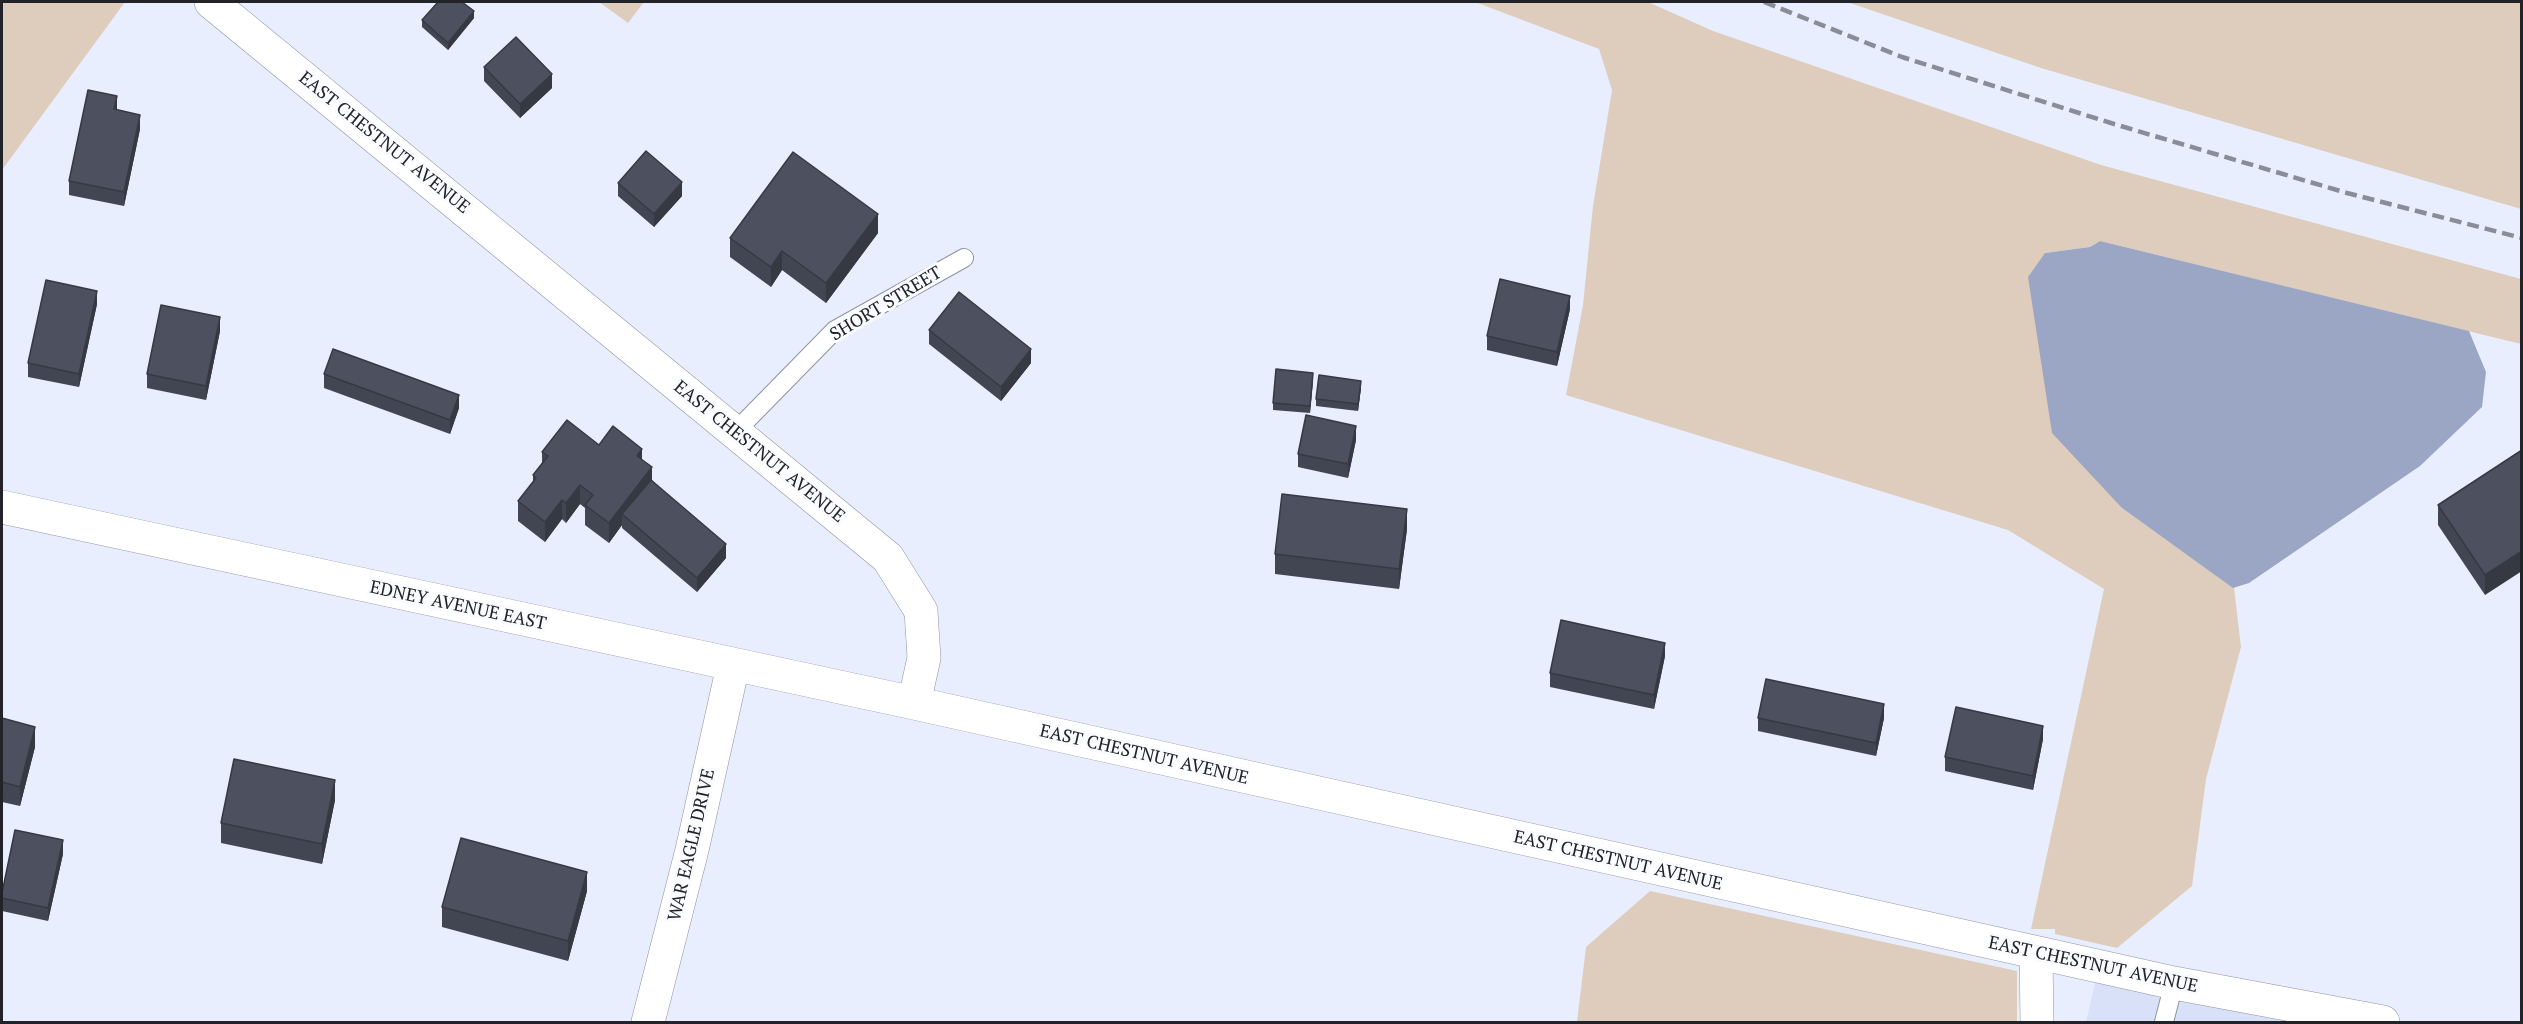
<!DOCTYPE html>
<style>
body{margin:0}
#map{position:relative;width:2523px;height:1024px;overflow:hidden;background:#e8eefe;font-family:"PT Serif",serif}
canvas{display:block}
.frame{position:absolute;inset:0;border:3px solid #212329;pointer-events:none}
</style>
<div id="map">
<canvas width="2523" height="1024"></canvas>
<div class="frame"></div>
</div>
<script>
const context = document.querySelector('canvas').getContext('2d');
context.lineJoin = 'round';
function fill(path, color) {
  context.fillStyle = color;
  context.fill(path, 'evenodd');
}
function strokePath(path, color, width, dash) {
  context.strokeStyle = color;
  context.lineWidth = width;
  context.lineCap = dash ? 'butt' : 'round';
  context.setLineDash(dash || []);
  context.stroke(path);
}
function drawText(font, color, halo, rows, align = 'center') {
  context.font = font + ' "PT Serif",serif';
  context.lineWidth = 6;
  context.setLineDash([]);
  context.textBaseline = 'middle';
  context.strokeStyle = halo;
  context.fillStyle = color;
  for (const [text, x, y, turn = 0] of rows) {
    context.save();
    context.translate(x, y);
    context.rotate((+turn || 0) * Math.PI / 180);
    context.textAlign = isNaN(turn) ? turn : align;
    if (halo) context.strokeText(text, 0, 0);
    context.fillText(text, 0, 0);
    context.restore();
  }
}
const built = new Path2D(`
 M2097,975L2306,1022H2086Z`);
const green = new Path2D(`
 M2,2H125L2,170Z
 M599,2H644L628,23Z
 M1475,2H1648L1713,31L2101,165L2521,279V344L2100,241L2090,247L2045,253L2122,508L2234,588L2241,647L2206,779L2192,886L2117,948L2055,934V929H2031L2104,589L2008,530L1566,395L1583,305L1593,206L1612,90L1599,49Z
 M1847,2H2521V209L2041,68Z
 M1650,891L2017,971V1022H1577L1586,947Z`);
const water = new Path2D(`
 M2100,241L2469,331L2486,372L2482,407L2420,466L2249,583L2233,588L2122,508L2052,433L2028,277L2045,253L2090,247Z`);
const lane = new Path2D(`
 M735,432L835,330L964,258
 M2164,1022L2174,983`);
const street = new Path2D(`
 M2036,953L2037,1022
 M648,1022L692,850L733,666`);
const secondary = new Path2D(`
 M211,2L888,558L921,611L924,658L914,703
 M2,507L914,703L2174,983L2383,1022`);
const rail = new Path2D(`
 M1764,2L1902,57L2114,124L2347,193L2522,238`);
const wall = new Path2D(`
 M474,18L448,50L422,27V20Z
 M484,67L552,88L520,118L484,81Z
 M117,110L140,129L124,206L69,195V181Z
 M618,183L682,196L654,227L618,196Z
 M878,233L826,303L782,270L771,287L730,257V238Z
 M97,304L79,387L28,377V363Z
 M1570,309L1557,366L1487,350V336Z
 M929,330L1031,363L1001,401L929,344Z
 M220,331L206,400L147,388V374Z
 M324,374L459,408L450,434L324,388Z
 M1313,380L1310,413L1273,410V403Z
 M1361,388L1358,411L1316,406V399Z
 M1356,440L1348,478L1298,467V454Z
 M599,445L642,460L652,480L726,558L697,592L622,528V525L609,543L585,525V508L580,504L566,523L562,519L545,542L518,521V501L533,482V475L542,464V452Z
 M2522,450L2485,595L2438,525V505Z
 M1407,529L1399,589L1275,574V554Z
 M1665,656L1654,709L1550,687V673Z
 M2,718L35,747L20,806L2,802Z
 M1758,718H1884L1876,756L1758,731Z
 M2043,739L2033,790L1945,771V757Z
 M335,800L322,864L221,843V823Z
 M63,854L48,921L2,911V893Z
 M587,891L568,961L442,927V907Z`);
const shadedWall = new Path2D(`
 M474,11V18L448,50V43Z
 M552,74V88L520,118V104Z
 M117,96V110L114,109Z
 M140,115V129L124,206V192Z
 M682,182V196L654,227V214Z
 M878,214V233L826,303V283Z
 M782,251V270L771,287V267Z
 M97,291V304L79,387V374Z
 M1570,296V309L1557,366V352Z
 M220,317V331L206,400V386Z
 M1031,349V363L1001,401V387Z
 M1313,373V380L1310,413V406Z
 M1361,381V388L1358,411V404Z
 M459,395V408L450,434V420Z
 M1356,426V440L1348,478V464Z
 M642,449V468L637,456Z
 M652,467V487L622,514V525L609,543V523Z
 M580,485V504L566,523V503Z
 M562,500V519L545,542V522Z
 M1407,509V529L1399,589V569Z
 M726,544V558L697,592V578Z
 M2522,551V571L2485,595V575Z
 M1665,643V656L1654,709V695Z
 M1884,704V718L1876,756V743Z
 M2043,726V739L2033,790V776Z
 M35,727V747L20,806V787Z
 M335,780V800L322,864V844Z
 M63,840V854L48,921V908Z
 M587,872V891L568,961V941Z`);
const building = new Path2D(`
 M438,2H462L474,11L448,43L422,20Z
 M516,37L552,74L520,104L484,67Z
 M88,90L117,96L114,109L140,115L124,192L69,181Z
 M646,151L682,182L654,214L618,183Z
 M793,152L878,214L826,283L782,251L771,267L730,238Z
 M1500,279L1570,296L1557,352L1487,336Z
 M46,280L97,291L79,374L28,363Z
 M959,292L1031,349L1001,387L929,330Z
 M161,305L220,317L206,386L147,374Z
 M333,349L459,395L450,420L324,374Z
 M1276,369L1313,373L1310,406L1273,403Z
 M1319,375L1361,381L1358,404L1316,399Z
 M1306,415L1356,426L1348,464L1298,454Z
 M567,420L599,445L613,426L642,449L637,456L652,467L609,523L585,505L593,495L580,485L566,503L562,500L545,522L518,501L536,478L533,475L548,456L542,452Z
 M2522,450V551L2485,575L2438,505Z
 M651,480L726,544L697,578L622,514Z
 M1282,494L1407,509L1399,569L1275,554Z
 M1561,620L1665,643L1654,695L1550,673Z
 M1766,679L1884,704L1876,743L1758,718Z
 M1956,707L2043,726L2033,776L1945,757Z
 M2,718L35,727L20,787L2,782Z
 M234,759L335,780L322,844L221,823Z
 M15,830L63,840L48,908L2,898V893Z
 M461,838L587,872L568,941L442,907Z`);
const streetNames = [
 ["EAST CHESTNUT AVENUE",384,143,39],
 ["SHORT STREET",886,304,-31],
 ["EAST CHESTNUT AVENUE",759,452,39],
 ["EDNEY AVENUE EAST",458,606,12],
 ["EAST CHESTNUT AVENUE",1144,755,13],
 ["WAR EAGLE DRIVE",692,845,-77],
 ["EAST CHESTNUT AVENUE",1618,861,13],
 ["EAST CHESTNUT AVENUE",2093,965,12]
];
fill(built, '#d8e1f8');
fill(green, '#decdbc');
fill(water, '#9ba6c4');
strokePath(lane, '#8e93a2', 20);
strokePath(street, '#8e93a2', 34);
strokePath(secondary, '#8e93a2', 34);
strokePath(lane, '#fff', 18);
strokePath(street, '#fff', 33);
strokePath(secondary, '#fff', 33);
strokePath(rail, '#898d98', 4.5, [12, 6]);
fill(wall, '#424652');
fill(shadedWall, '#363942');
fill(building, '#4d515f');
strokePath(building, '#363942', 1.5);
drawText('18px', '#212329', '#fafbff', streetNames);
</script>
